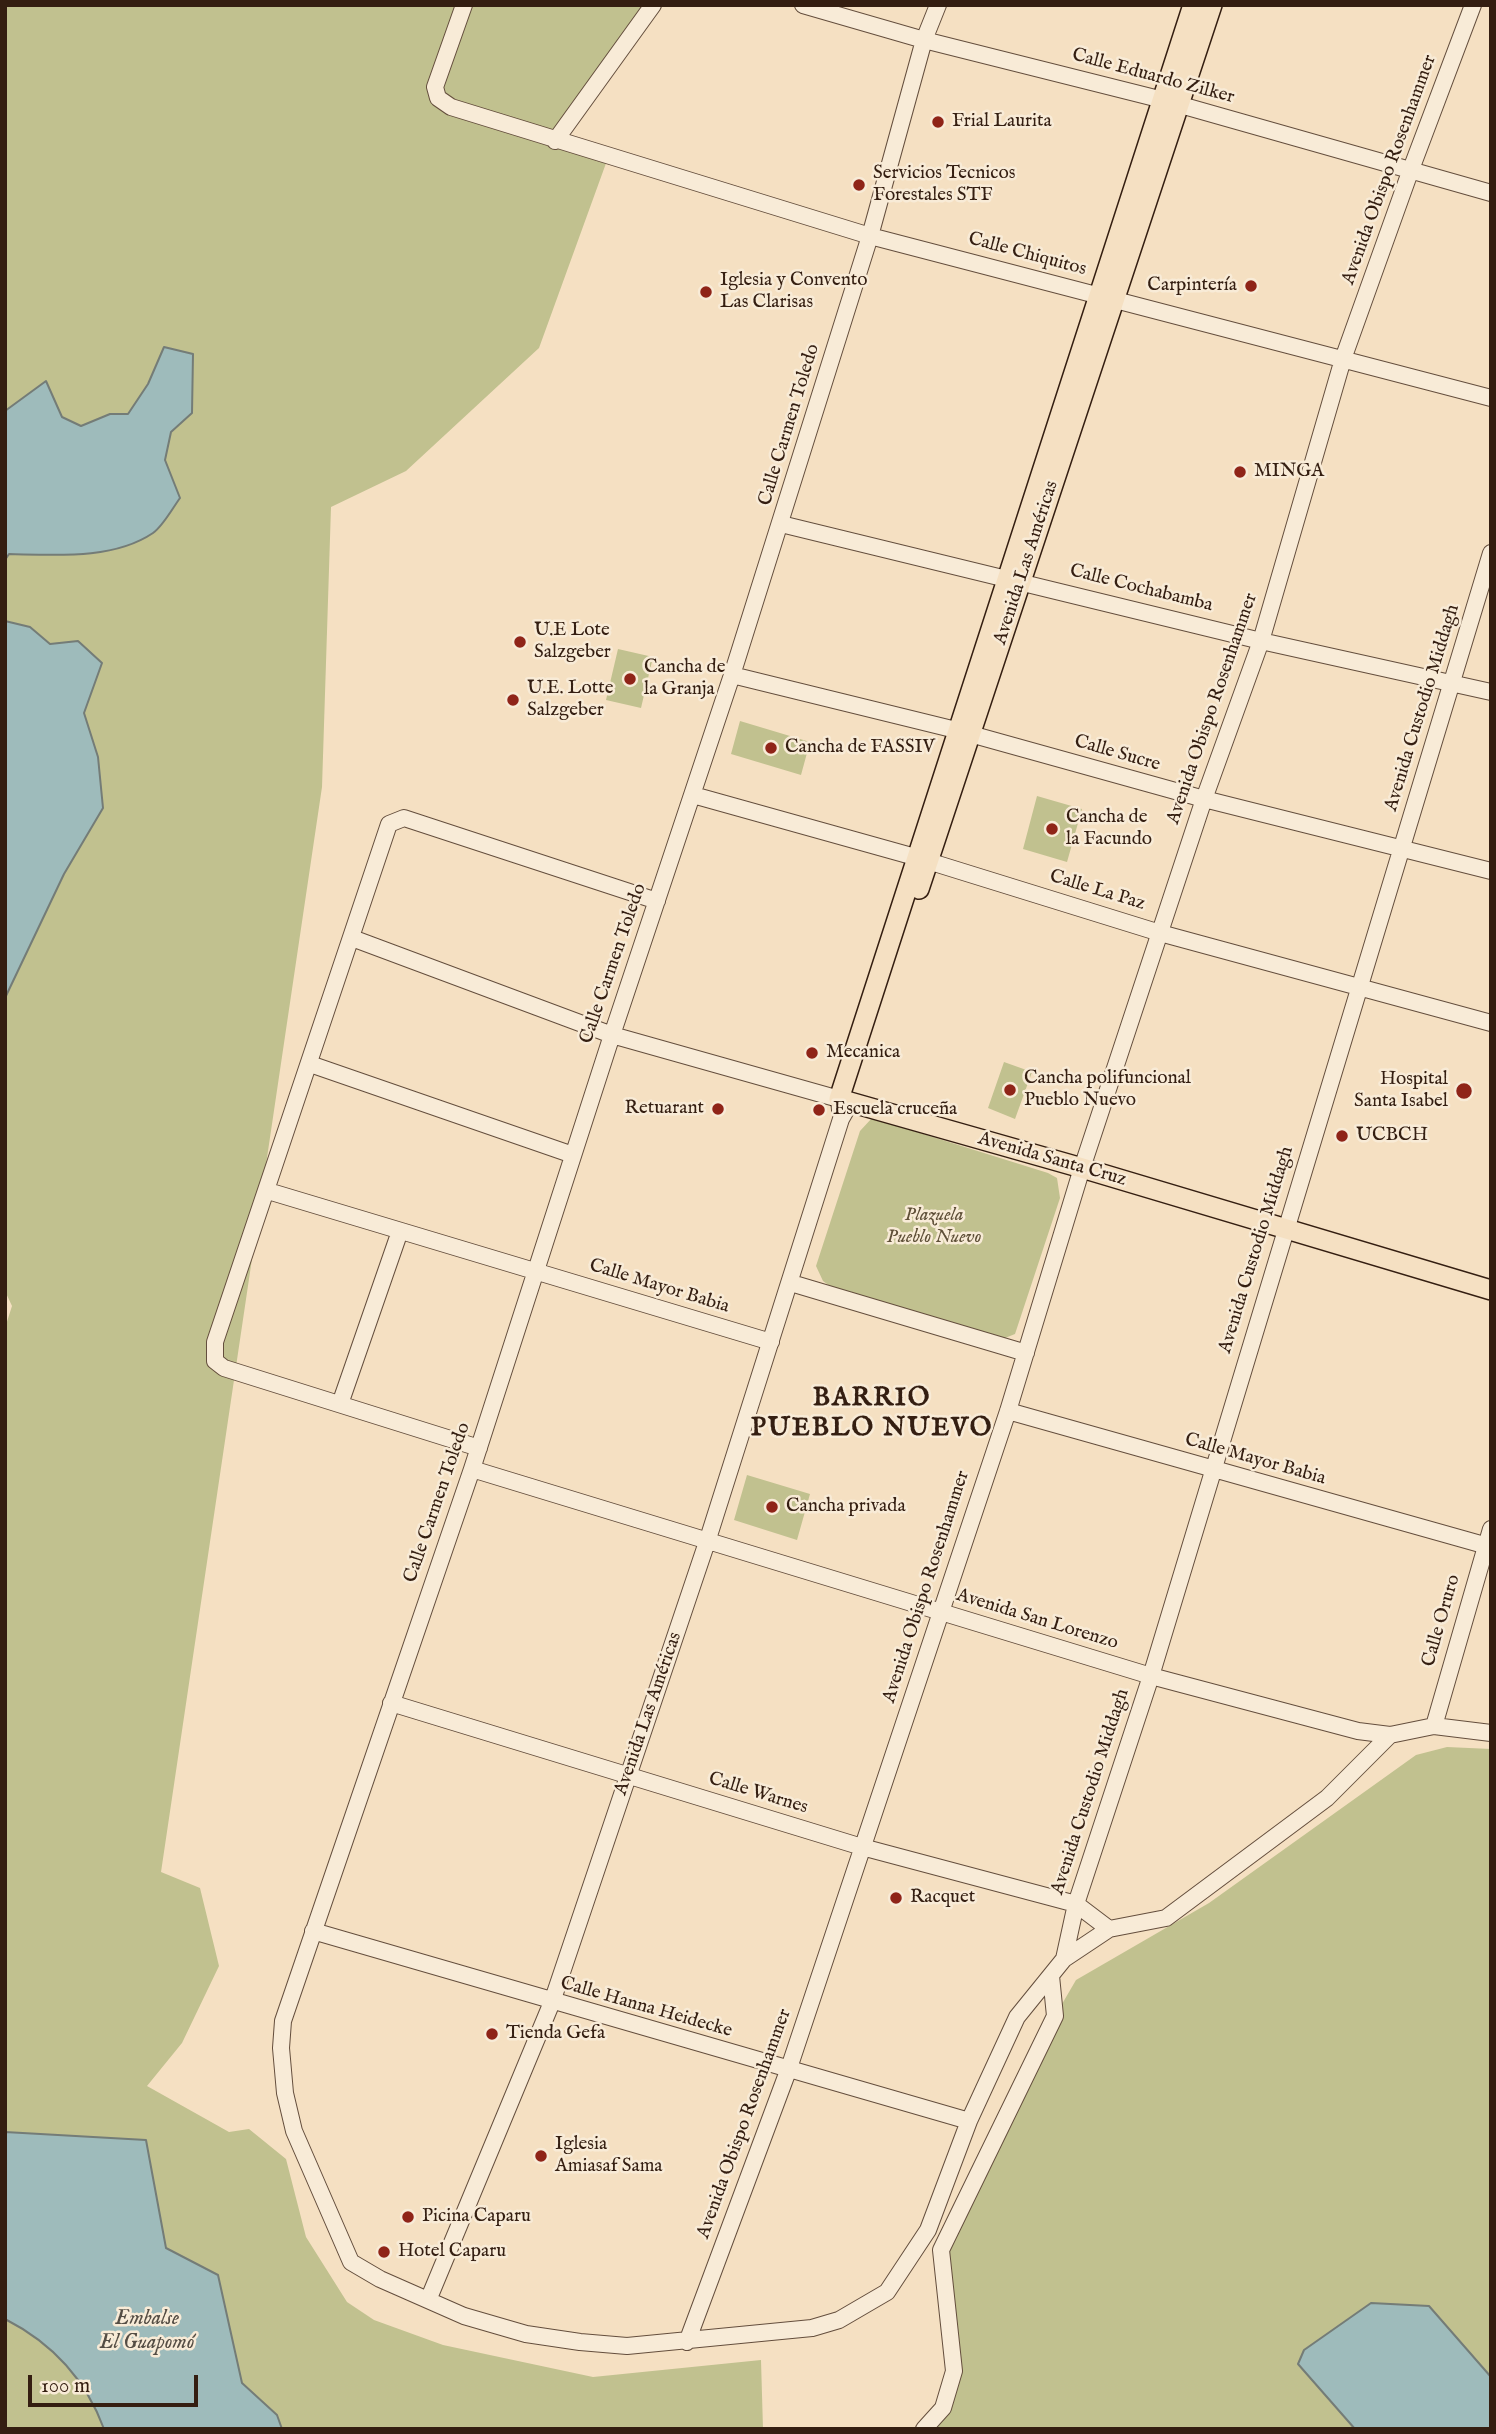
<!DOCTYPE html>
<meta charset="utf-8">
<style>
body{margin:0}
#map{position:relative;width:1496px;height:2434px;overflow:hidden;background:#f5e0c2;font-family:"IM FELL English",serif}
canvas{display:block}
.frame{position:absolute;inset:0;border:7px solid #341e11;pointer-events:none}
.scale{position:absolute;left:28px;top:2375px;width:170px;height:32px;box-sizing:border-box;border:4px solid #341e11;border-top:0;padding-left:9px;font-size:21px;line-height:24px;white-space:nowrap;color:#341e11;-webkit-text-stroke:5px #f8ebd7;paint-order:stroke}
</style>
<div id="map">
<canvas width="1496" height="2434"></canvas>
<div class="frame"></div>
<div class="scale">100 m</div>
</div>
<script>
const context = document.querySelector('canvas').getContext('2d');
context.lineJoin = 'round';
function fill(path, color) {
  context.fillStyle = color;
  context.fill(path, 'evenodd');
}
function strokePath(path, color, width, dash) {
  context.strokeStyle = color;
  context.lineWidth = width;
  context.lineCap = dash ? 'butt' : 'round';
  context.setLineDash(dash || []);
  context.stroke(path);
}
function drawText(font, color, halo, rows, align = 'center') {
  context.font = font + ' "IM FELL English",serif';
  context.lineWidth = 5;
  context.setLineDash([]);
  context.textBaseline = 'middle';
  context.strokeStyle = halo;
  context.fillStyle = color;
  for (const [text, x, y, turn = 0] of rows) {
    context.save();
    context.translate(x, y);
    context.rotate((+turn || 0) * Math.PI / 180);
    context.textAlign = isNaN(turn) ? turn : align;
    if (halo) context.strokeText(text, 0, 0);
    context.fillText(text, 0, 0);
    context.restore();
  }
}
const green = new Path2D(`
 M5,5H653L555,140L609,155L539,348L406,471L331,507L322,787L161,1872L200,1888L219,1966L182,2043L147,2086L229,2132L249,2129L286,2159L306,2237L347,2302L374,2320L443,2345L593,2377L761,2360L763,2429H282L277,2415L242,2383L218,2275L166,2248L146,2140L5,2132V1328L12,1306L5,1291V998L64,874L103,808L98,757L84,713L102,663L78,641L50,644L30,627L5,621V560L9,554L64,555L180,498L165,460L170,432L192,413L193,354L164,347L148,384L128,414H110L81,426L62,417L46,381L5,411Z
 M618,649L653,657L641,708L606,700Z
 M740,721L810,742L801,775L731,754Z
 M1037,796L1082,809L1067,862L1023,849Z
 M1004,1062L1032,1072L1015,1119L988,1108Z
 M872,1118L1048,1173L1057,1178L1060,1198L1015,1334L1005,1338L831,1287L823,1281L816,1266L860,1131Z
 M747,1475L810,1494L797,1540L734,1520Z
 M1447,1747L1491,1749V2377L1371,2303L1305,2350L1298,2364L1355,2429H924L954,2371L941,2250L1037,2047L1076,1980L1209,1903L1416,1755Z
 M5,2319C52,2343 86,2380 104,2429H5Z`);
const water = new Path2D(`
 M164,347L193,354L192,413L171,432L165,460L180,498C172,509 163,526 153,533C113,560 55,555 9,554L5,560V411L46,381L62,417L81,426L110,414H128L148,384Z
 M5,621L30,627L50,644L78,641L102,663L84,713L98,757L103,808L64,874L5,998Z
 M5,2132L146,2140L166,2248L218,2275L242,2383L277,2415L282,2429H104C86,2380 52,2343 5,2319Z
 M1371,2303L1429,2306L1491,2377V2429H1355L1298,2364L1304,2350Z`);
const minor = new Path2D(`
 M464,5L435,87L438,98L451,107L870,236L1491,398
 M803,5L924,40L1163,100L1491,193
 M938,5L924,40L870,236L732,675L612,1035L472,1469L283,2021L281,2048L285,2093L294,2131L351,2262L380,2279L464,2316L526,2334L580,2342L627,2346L812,2328L839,2320L887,2292L928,2230L969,2121L1017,2017L1064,1959L1109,1929L1166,1918L1327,1798L1390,1735
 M555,141L653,5
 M781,524L1261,641L1491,692
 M732,675L956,730L1204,799L1491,871
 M693,795L915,857L1160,933L1491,1023
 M352,938L612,1035L839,1099L840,1110
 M310,1064L573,1155
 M268,1191L771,1342
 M791,1283L1026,1353
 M340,1404L400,1231
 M1008,1411L1491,1547
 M479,1448L224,1368L215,1361V1342L389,824L404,818L657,901
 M472,1469L1151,1676L1358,1731L1390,1735L1434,1726L1491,1733
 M391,1703L862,1847L1076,1904L1109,1929
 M1434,1726L1491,1529
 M313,1931L969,2121
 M1064,1959L1076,1904L1151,1676L1491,553
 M429,2298L552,2002L707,1542L841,1119L850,1103
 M687,2342L788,2071L1008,1411L1082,1168L1204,799L1261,641L1343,359L1410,172L1473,5
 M924,2429L943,2408L954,2371L941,2250L1055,2016L1051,1976`);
const major = new Path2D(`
 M1193,5L839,1099L1082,1168L1491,1290
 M919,889L1212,5`);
const markers = [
 [938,122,7,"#8f2418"],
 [859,185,7,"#8f2418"],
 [1251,286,7,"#8f2418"],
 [706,292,7,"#8f2418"],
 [1240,472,7,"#8f2418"],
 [520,642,7,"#8f2418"],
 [630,679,7,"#8f2418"],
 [513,700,7,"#8f2418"],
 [771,748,7,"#8f2418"],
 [1052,829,7,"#8f2418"],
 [812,1053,7,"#8f2418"],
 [1010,1090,7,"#8f2418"],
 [1464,1091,9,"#8f2418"],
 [718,1109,7,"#8f2418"],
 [819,1110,7,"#8f2418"],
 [1342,1136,7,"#8f2418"],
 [772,1507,7,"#8f2418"],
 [896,1898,7,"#8f2418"],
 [492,2034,7,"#8f2418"],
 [541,2156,7,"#8f2418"],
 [408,2217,7,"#8f2418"],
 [384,2252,7,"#8f2418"]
];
const streetNames = [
 ["Calle Eduardo Zilker",1153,77,15],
 ["Avenida Obispo Rosenhammer",1390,170,-70],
 ["Calle Chiquitos",1027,255,15],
 ["Calle Carmen Toledo",790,425,-73],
 ["Avenida Las Américas",1027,563,-72],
 ["Calle Cochabamba",1141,589,14],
 ["Avenida Custodio Middagh",1423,708,-73],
 ["Avenida Obispo Rosenhammer",1213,709,-71],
 ["Calle Sucre",1117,754,16],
 ["Calle La Paz",1097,891,17],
 ["Calle Carmen Toledo",614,964,-71],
 ["Avenida Santa Cruz",1052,1160,16],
 ["Avenida Custodio Middagh",1257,1250,-73],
 ["Calle Mayor Babia",659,1287,17],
 ["Calle Mayor Babia",1255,1460,16],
 ["Calle Carmen Toledo",438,1503,-71],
 ["Avenida Obispo Rosenhammer",927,1587,-72],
 ["Avenida San Lorenzo",1037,1620,17],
 ["Calle Oruro",1442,1621,-74],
 ["Avenida Las Américas",649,1714,-71],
 ["Avenida Custodio Middagh",1091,1792,-72],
 ["Calle Warnes",758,1794,17],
 ["Calle Hanna Heidecke",646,2008,16],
 ["Avenida Obispo Rosenhammer",745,2124,-70]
];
const poiNames = [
 ["Frial Laurita",952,122],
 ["Servicios Tecnicos",873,174],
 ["Forestales STF",873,196],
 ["Iglesia y Convento",720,281],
 ["Las Clarisas",720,303],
 ["Carpintería",1237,286,"right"],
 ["MINGA",1254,472],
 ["U.E Lote",534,631],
 ["Salzgeber",534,653],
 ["Cancha de",644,668],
 ["la Granja",644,690],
 ["U.E. Lotte",527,689],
 ["Salzgeber",527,711],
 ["Cancha de FASSIV",785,748],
 ["Cancha de",1066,818],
 ["la Facundo",1066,840],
 ["Mecanica",826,1053],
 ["Cancha polifuncional",1024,1079],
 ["Pueblo Nuevo",1024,1101],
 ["Hospital",1448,1080,"right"],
 ["Santa Isabel",1448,1102,"right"],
 ["Retuarant",704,1109,"right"],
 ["Escuela cruceña",833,1110],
 ["UCBCH",1356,1136],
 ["Cancha privada",786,1507],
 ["Racquet",910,1898],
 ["Tienda Gefa",506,2034],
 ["Iglesia",555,2145],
 ["Amiasaf Sama",555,2167],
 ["Picina Caparu",422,2217],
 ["Hotel Caparu",398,2252]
];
const parkNames = [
 ["Plazuela",934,1216],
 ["Pueblo Nuevo",934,1238]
];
const waterNames = [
 ["Embalse",147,2320],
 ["El Guapomó",147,2344]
];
const districtNames = [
 ["BARRIO",872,1400],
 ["PUEBLO NUEVO",872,1430]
];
fill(green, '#c1c18f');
fill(water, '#9ebbbb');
strokePath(water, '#747c77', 2);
strokePath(minor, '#644e3d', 18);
strokePath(major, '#341e11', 22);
strokePath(minor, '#f8ebd7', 16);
strokePath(major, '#f5e0c2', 19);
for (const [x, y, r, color] of markers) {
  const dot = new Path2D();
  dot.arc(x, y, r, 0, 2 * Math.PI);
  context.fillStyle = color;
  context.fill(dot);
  strokePath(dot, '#f8ebd7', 2.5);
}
drawText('19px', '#341e11', '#f8ebd7', streetNames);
drawText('19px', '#341e11', '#f8ebd7', poiNames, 'left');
drawText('italic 19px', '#5e4f37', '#f8ebd7', parkNames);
drawText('italic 21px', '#544d44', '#f8ebd7', waterNames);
context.letterSpacing = '2px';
drawText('bold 26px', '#341e11', '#f8ebd7', districtNames);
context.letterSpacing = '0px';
</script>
